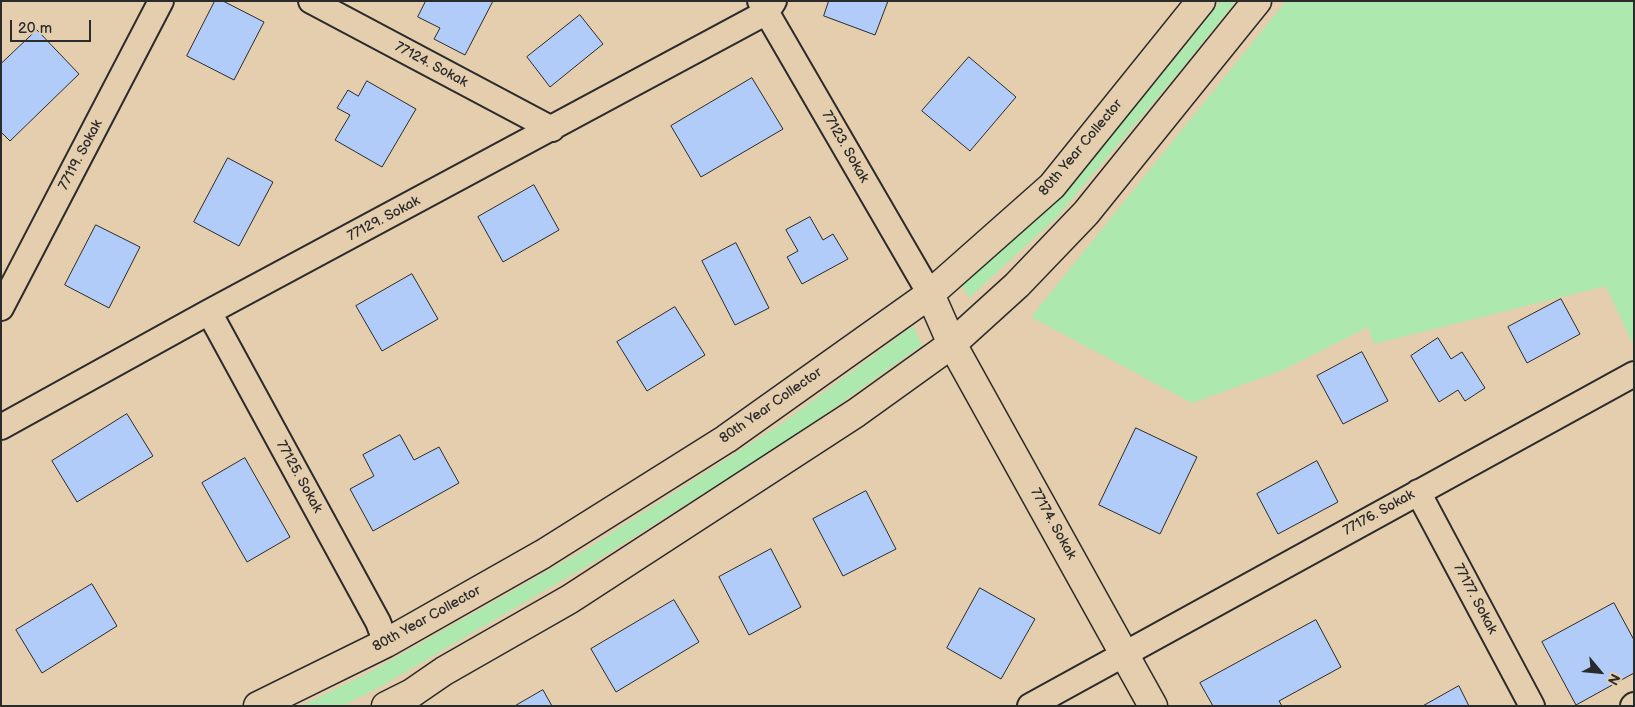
<!DOCTYPE html>
<style>
body{margin:0}
#map{position:relative;width:1635px;height:707px;overflow:hidden;background:#e4ceae;font-family:"Balsamiq Sans",sans-serif}
canvas{display:block}
.frame{position:absolute;inset:0;border:2px solid #2b2b2b;pointer-events:none}
.north{position:absolute;left:1575px;top:647px;width:50px;height:50px;-webkit-text-stroke:4px #e4ceae;paint-order:stroke;rotate:118deg;font-size:14px;font-weight:700;line-height:20px;text-align:center;color:#2b2b2b}
.north::after{content:'';display:block;margin:auto;width:18px;height:22px;background:#2b2b2b;clip-path:polygon(50% 0,100% 100%,50% 72%,0 100%)}
.scale{position:absolute;left:10px;top:20px;width:81px;height:22px;box-sizing:border-box;border:2px solid #2b2b2b;border-top:0;padding-left:6px;font-size:15px;line-height:18px;white-space:nowrap;color:#2b2b2b;-webkit-text-stroke:4px #e4ceae;paint-order:stroke}
</style>
<div id="map">
<canvas width="1635" height="707"></canvas>
<div class="frame"></div>
<div class="north">N</div>
<div class="scale">20 m</div>
</div>
<script>
const context = document.querySelector('canvas').getContext('2d');
context.lineJoin = 'round';
function fill(path, color) {
  context.fillStyle = color;
  context.fill(path, 'evenodd');
}
function strokePath(path, color, width, dash) {
  context.strokeStyle = color;
  context.lineWidth = width;
  context.lineCap = dash ? 'butt' : 'round';
  context.setLineDash(dash || []);
  context.stroke(path);
}
function drawText(font, color, halo, rows, align = 'center') {
  context.font = font + ' "Balsamiq Sans",sans-serif';
  context.lineWidth = 4;
  context.setLineDash([]);
  context.textBaseline = 'middle';
  context.strokeStyle = halo;
  context.fillStyle = color;
  for (const [text, x, y, turn = 0] of rows) {
    context.save();
    context.translate(x, y);
    context.rotate((+turn || 0) * Math.PI / 180);
    context.textAlign = isNaN(turn) ? turn : align;
    if (halo) context.strokeText(text, 0, 0);
    context.fillText(text, 0, 0);
    context.restore();
  }
}
const green = new Path2D(`
 M1221,1H1236L1179,72L1057,217L969,298L962,286L1047,208L1170,65Z
 M1286,1H1634V347L1606,286L1374,344L1368,327L1283,370L1192,403L1031,317Z
 M913,326L922,345L792,438L597,560L378,688L342,706H301L370,672L588,548L781,424Z`);
const building = new Path2D(`
 M215,1H223L264,22L234,80L187,56Z
 M426,1H493L465,55L434,39L440,28L418,17Z
 M829,1H888L875,35L824,16Z
 M580,15L603,44L550,87L527,57Z
 M37,30L79,74L10,141L1,132V64Z
 M969,57L1016,97L970,151L922,111Z
 M752,78L783,129L701,177L671,126Z
 M367,81L416,109L382,167L335,140L350,115L337,108L348,90L358,96Z
 M228,158L273,182L239,246L194,222Z
 M534,185L559,230L503,262L478,217Z
 M810,217L823,240L833,234L848,259L802,284L787,257L798,251L786,230Z
 M96,225L140,247L109,308L65,285Z
 M736,243L769,308L735,325L702,261Z
 M412,274L438,319L382,351L356,306Z
 M1561,299L1580,334L1527,363L1508,327Z
 M675,307L705,355L647,391L617,342Z
 M1438,338L1451,359L1462,352L1485,388L1465,401L1458,390L1439,402L1411,356Z
 M1362,352L1388,401L1343,424L1317,376Z
 M127,414L153,456L77,502L52,461Z
 M1136,428L1197,457L1160,534L1099,505Z
 M400,435L414,460L439,447L459,483L373,531L350,489L374,476L363,455Z
 M245,458L290,537L247,562L202,483Z
 M1317,461L1338,502L1278,534L1257,494Z
 M866,491L896,549L843,576L813,519Z
 M771,549L801,607L749,635L719,577Z
 M92,584L117,626L42,673L16,630Z
 M980,588L1035,619L1001,679L947,648Z
 M674,600L699,642L616,692L591,649Z
 M1614,603L1634,640V673L1576,705L1542,642Z
 M1316,620L1341,667L1279,701L1282,706H1213L1200,683Z
 M1459,686L1469,706H1423Z
 M543,690L552,706H515Z`);
const minor = new Path2D(`
 M311,1L552,129
 M760,1L930,294
 M1,308L161,1
 M209,312L378,622L386,643
 M1,427L209,312L767,12L774,1
 M1418,492L1532,706
 M1030,706L1634,374
 M1633,706L1634,705`);
const secondary = new Path2D(`
 M930,294L952,344L1153,706
 M258,706L386,643L543,554L726,439L930,294L1052,186L1201,1
 M386,706L412,693L444,671L570,599L856,413L952,344L1017,285L1086,213L1257,1`);
const streetNames = [
 ["77124. Sokak",431,65,28],
 ["77123. Sokak",845,147,60],
 ["80th Year Collector",1081,148,-50],
 ["77119. Sokak",81,155,-62],
 ["77129. Sokak",384,219,-28],
 ["80th Year Collector",771,406,-35],
 ["77125. Sokak",299,477,61],
 ["77176. Sokak",1379,513,-29],
 ["77174. Sokak",1053,524,61],
 ["77177. Sokak",1475,599,62],
 ["80th Year Collector",427,619,-29]
];
fill(green, '#ade8ae');
fill(building, '#b2ccfa');
strokePath(building, '#2b2b2b', 1);
strokePath(minor, '#2b2b2b', 28);
strokePath(secondary, '#2b2b2b', 31);
strokePath(minor, '#e4ceae', 24);
strokePath(secondary, '#e4ceae', 28);
drawText('14px', '#2b2b2b', '#e4ceae', streetNames);
</script>
